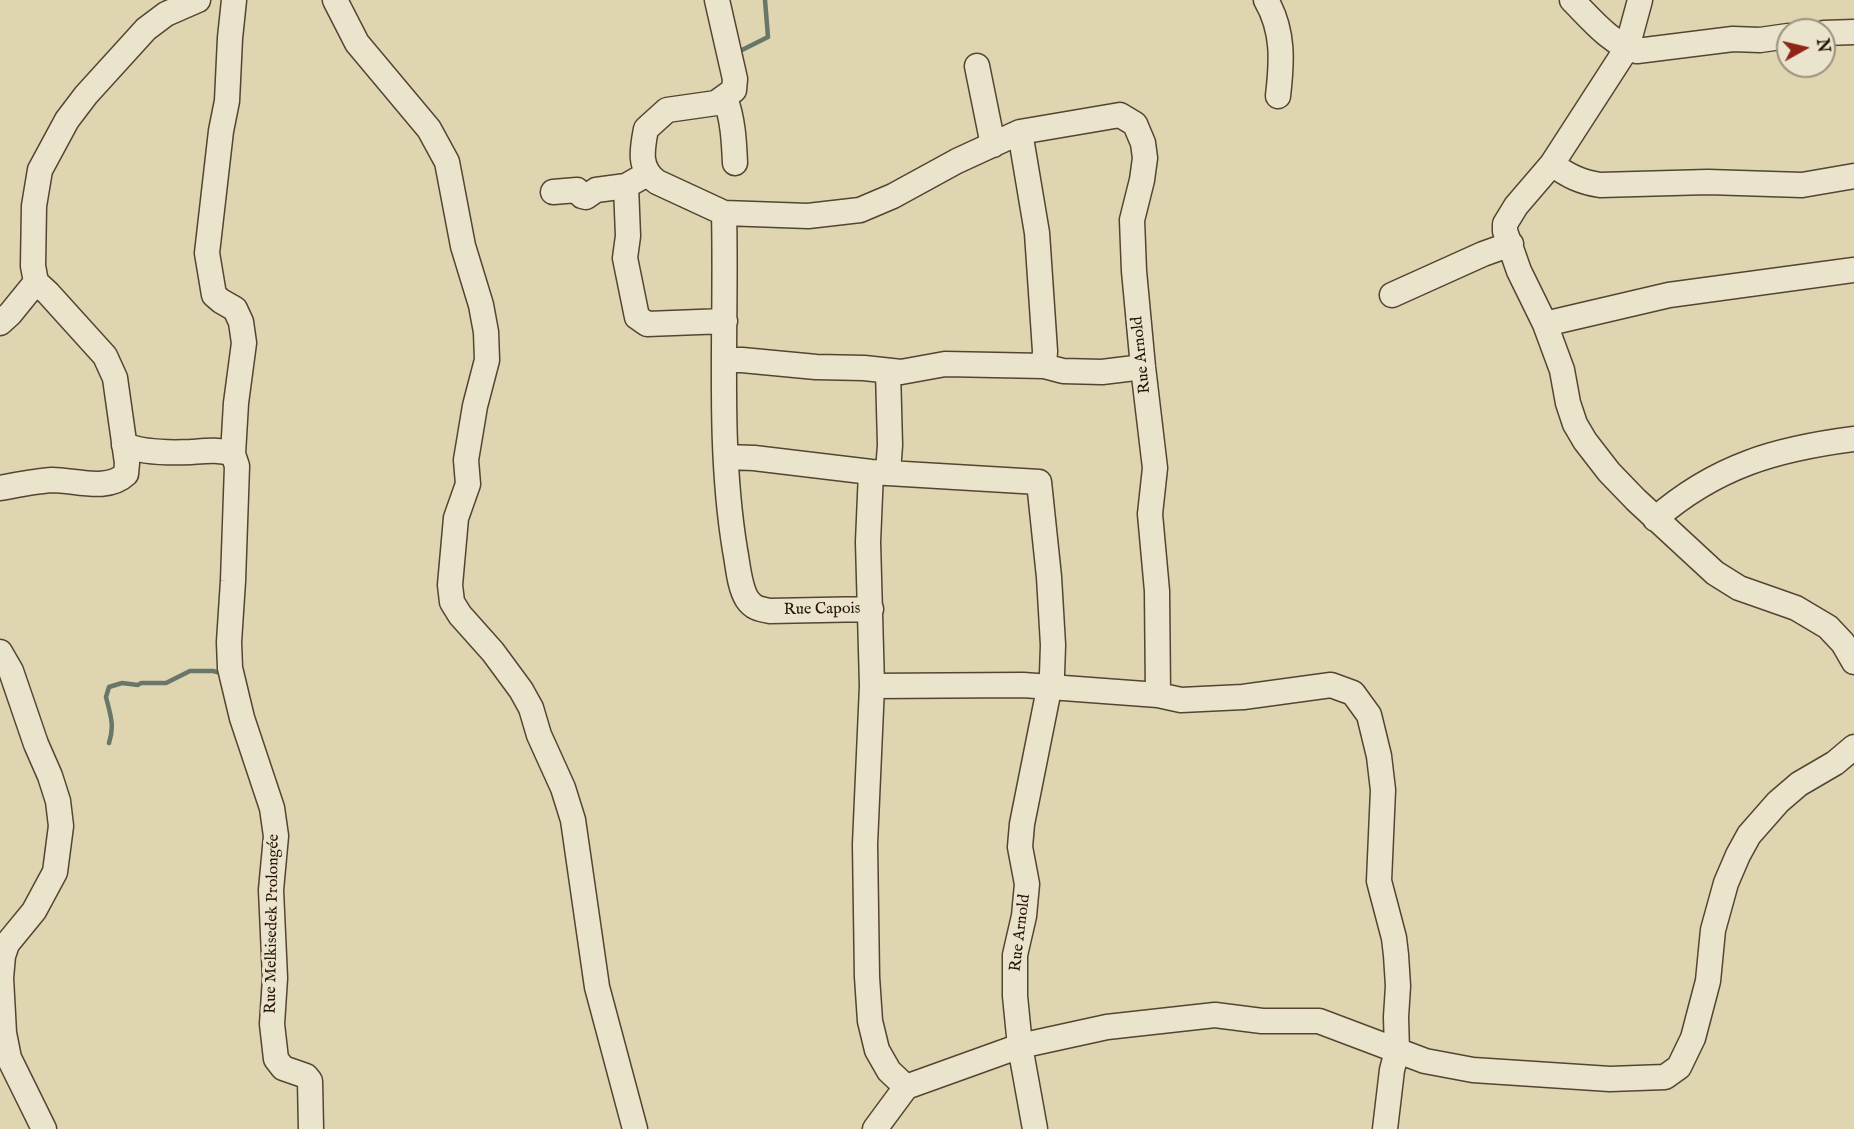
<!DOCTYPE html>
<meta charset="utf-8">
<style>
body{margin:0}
#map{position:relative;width:1854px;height:1129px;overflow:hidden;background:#dfd5b0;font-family:"IM FELL English",serif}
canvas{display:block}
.north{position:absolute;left:1776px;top:18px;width:60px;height:60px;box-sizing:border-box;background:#eae4cc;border:2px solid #9c917e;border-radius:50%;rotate:82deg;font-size:16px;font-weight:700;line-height:24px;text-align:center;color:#271408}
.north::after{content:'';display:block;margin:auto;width:21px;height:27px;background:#8f2418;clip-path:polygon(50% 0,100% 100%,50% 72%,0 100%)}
</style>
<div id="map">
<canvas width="1854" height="1129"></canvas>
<div class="north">N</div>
</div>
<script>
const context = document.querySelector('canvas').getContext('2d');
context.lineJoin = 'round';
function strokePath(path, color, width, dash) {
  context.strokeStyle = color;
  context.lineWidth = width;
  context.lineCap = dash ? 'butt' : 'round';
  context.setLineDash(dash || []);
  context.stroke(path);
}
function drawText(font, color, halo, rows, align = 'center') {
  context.font = font + ' "IM FELL English",serif';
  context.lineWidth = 6;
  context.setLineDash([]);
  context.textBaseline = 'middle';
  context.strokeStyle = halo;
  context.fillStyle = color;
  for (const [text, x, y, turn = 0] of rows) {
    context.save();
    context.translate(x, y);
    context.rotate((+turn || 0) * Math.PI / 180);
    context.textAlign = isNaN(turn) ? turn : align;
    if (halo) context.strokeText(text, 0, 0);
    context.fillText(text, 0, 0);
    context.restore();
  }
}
const stream = new Path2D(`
 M736,53L768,37L765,0
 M109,743C115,725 110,714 106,697L109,687L122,683L138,685L141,683H166L190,671H213L225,674`);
const minor = new Path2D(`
 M234,0L230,38L227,101L221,131L207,253L214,295L221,301L235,309L241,322L244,343L236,403L233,454L237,466L233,581L229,642L230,668L242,718L272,808L276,836L271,890L275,978L272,1024L276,1059L283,1068L306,1076L310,1081L311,1129
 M335,0L357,43L429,129L447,162L463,246L481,305L486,332L487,360L475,406L466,460L468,484L456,518L450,585L452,602L460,615L493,652L521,690L531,708L539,735L563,788L573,820L597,987L635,1129
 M717,0L735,79L734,90L716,103L667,110L646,129C642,150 638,168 657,182L724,213L808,216L860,210L893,196L957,161L1020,132L1120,115L1135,124L1143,143L1145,158L1142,180L1132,220L1134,271L1143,367L1155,468L1150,514L1157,591L1158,695
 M1266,0C1284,31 1282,62 1278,96
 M1572,0C1590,18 1612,45 1637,51L1733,39L1760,40L1788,36
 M1640,0L1627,48L1552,164L1516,206L1505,224V231L1519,271L1545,324L1562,370L1568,403L1575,424L1585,441L1609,472L1636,500L1715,573L1739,588L1796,608L1828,627L1843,643L1854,662
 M1824,33L1854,32
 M977,66L993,145
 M725,98C733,119 734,141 735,163
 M1020,132L1037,233L1045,351L1044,366
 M1552,164C1568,176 1581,182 1600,185L1708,182L1802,185L1854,176
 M626,186L628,236L625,258L637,317L647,324L725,321
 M553,192L577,190L582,196L586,197L596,190L626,186L640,178
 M724,213C727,324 717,441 735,550C738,565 739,586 747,599C753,608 759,609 770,611L871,609
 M1392,295L1483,254L1511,244
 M0,323L10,314L36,282
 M1545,324L1669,295L1854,270
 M725,360H742L816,367L864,368L901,372L945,364L1044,366L1063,371L1102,372L1143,367
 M124,445C144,453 169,453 191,452C205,451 219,449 233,454
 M726,457L754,458L871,472L1039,482L1049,577L1053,645L1052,674L1022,824L1020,847L1027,884L1024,916L1015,955V996L1020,1046L1035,1129
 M871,472L868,542L872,686L865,844L867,977L870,1021L877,1050L889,1071L906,1087
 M888,472L890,445L888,371
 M0,488C17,485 35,481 52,480C76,480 107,492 126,474L127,463L115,378L105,356L48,293L36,282L33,266L34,206L40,170L67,120L86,95L146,29L166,14L198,0
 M1655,519C1716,466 1776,449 1854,439
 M0,652L11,671L36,744L50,776L58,801L61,826L55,872L34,911L7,944L3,956L1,978L4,1033L9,1058L44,1129
 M872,686L1023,685L1158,695L1181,700L1243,697L1331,685L1353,693L1369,715L1379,756L1383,790L1379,881L1394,938L1396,955L1398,986L1396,1017L1397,1051L1392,1070L1385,1129
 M875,1129L906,1087L1020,1046L1107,1027L1215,1015L1262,1021H1319L1425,1061L1473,1070L1610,1079L1665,1077L1679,1067L1693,1038L1708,981L1713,930L1726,883L1738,855L1749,835L1778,802L1799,784L1835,763L1854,747`);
const streetNames = [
 ["Rue Arnold",1142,355,-96],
 ["Rue Capois",822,610,-1],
 ["Rue Melkisedek Prolongée",273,924,-89],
 ["Rue Arnold",1021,933,-83]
];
strokePath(stream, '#68776a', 4.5);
strokePath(minor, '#554432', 27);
strokePath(minor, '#eae4cc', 24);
drawText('16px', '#271408', '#eae4cc', streetNames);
</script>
